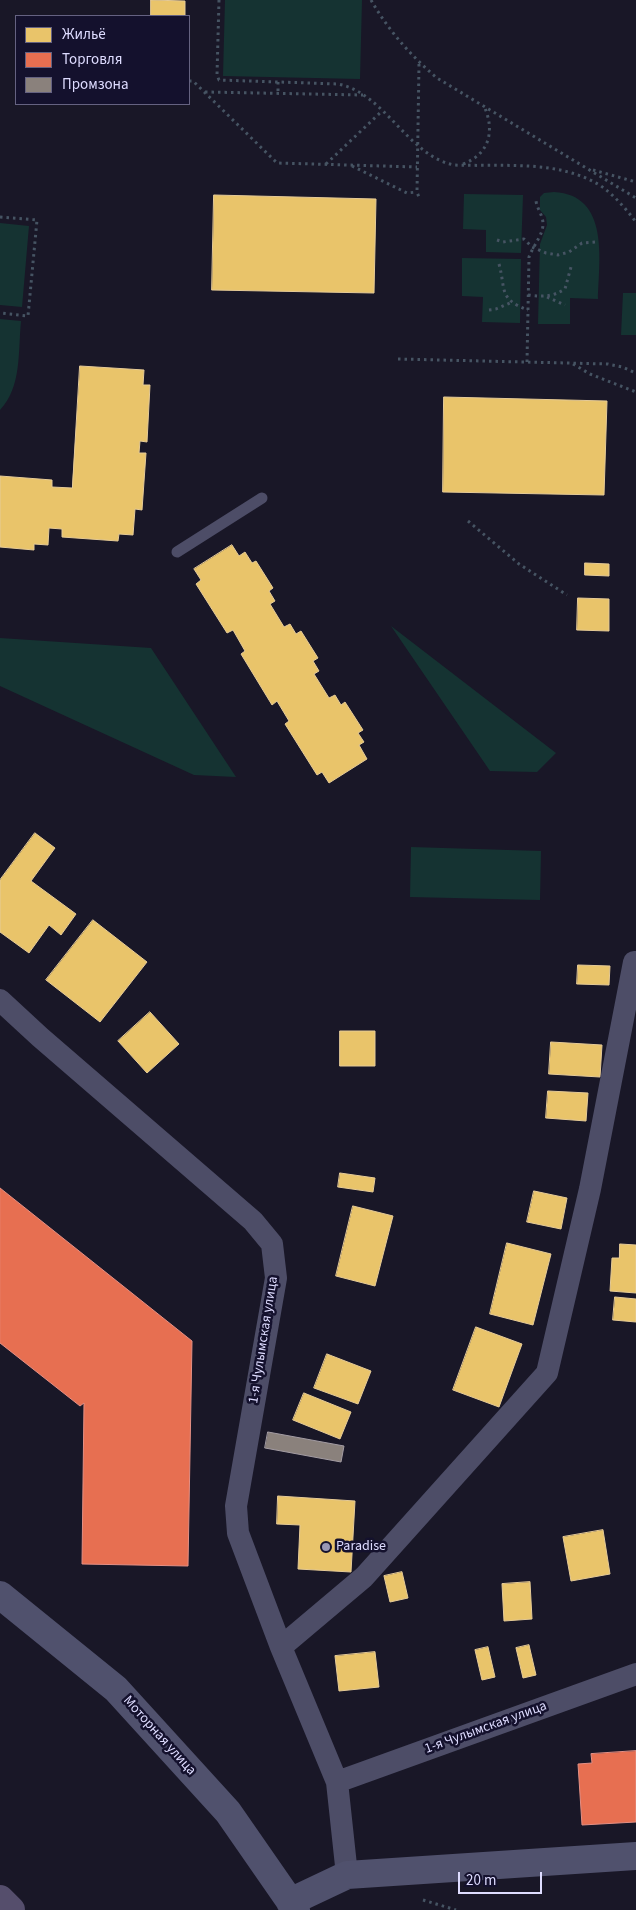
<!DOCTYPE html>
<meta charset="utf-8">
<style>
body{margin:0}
#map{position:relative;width:636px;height:1910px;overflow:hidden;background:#191727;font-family:"Source Sans 3",sans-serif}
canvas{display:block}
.legend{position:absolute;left:15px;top:15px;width:175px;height:90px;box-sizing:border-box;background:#14112d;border:1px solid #656281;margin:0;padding:6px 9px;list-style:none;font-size:15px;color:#dedcff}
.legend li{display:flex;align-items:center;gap:10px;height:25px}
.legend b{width:25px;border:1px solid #656281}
.scale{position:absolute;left:458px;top:1872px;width:84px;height:22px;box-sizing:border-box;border:2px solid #dedcff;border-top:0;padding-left:6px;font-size:15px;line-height:18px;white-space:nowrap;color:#dedcff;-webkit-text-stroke:4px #14112d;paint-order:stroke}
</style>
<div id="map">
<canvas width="636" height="1910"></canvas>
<ul class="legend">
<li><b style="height:14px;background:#e9c46a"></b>Жильё</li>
<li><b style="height:14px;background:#e76f51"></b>Торговля</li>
<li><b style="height:14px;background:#8a817c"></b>Промзона</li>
</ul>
<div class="scale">20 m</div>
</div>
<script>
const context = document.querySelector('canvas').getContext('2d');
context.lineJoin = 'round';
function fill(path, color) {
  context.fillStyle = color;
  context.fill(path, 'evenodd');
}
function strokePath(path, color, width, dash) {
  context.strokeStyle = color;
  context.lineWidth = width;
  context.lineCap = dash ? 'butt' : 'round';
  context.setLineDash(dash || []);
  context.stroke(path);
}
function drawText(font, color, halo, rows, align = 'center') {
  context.font = font + ' "Source Sans 3",sans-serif';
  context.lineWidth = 5;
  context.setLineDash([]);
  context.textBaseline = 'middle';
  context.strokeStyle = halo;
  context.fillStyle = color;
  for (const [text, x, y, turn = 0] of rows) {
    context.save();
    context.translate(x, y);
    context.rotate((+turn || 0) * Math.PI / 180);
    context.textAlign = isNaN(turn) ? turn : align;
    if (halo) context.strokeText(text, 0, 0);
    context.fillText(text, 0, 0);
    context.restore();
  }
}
const green = new Path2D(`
 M225,0H362L360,79L223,76Z
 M554,192C610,195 599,260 598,299L570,298V324H538L540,244L547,225L546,217L540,210V197L544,193Z
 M464,194L523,195L521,253L486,252V230L463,229Z
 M0,223L29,226L22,307L0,305Z
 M462,258L521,259L520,323L482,322L483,297L462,296Z
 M623,293H636V335H621Z
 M0,319L21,321C18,351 22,387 0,410Z
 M391,626L556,753L537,772L490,771Z
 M0,638L151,648L236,777L194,775L0,686Z
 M411,847L541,851L540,900L410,897Z`);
const homes = new Path2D(`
 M151,0L185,1V16H151Z
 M214,195L376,199L374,293L212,290Z
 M80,366L144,370L143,385H150L147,442L140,441L139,453H146L142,510L135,509L133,535L119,534L118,541L62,537V529L49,528L48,545L34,544V550L0,547V476L52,480V487L72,488Z
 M444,397L607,401L604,495L443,492Z
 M232,545L239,556L245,552L252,563L256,561L273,588L269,591L275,601L270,604L284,627L290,624L296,634L301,631L318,658L313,661L319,671L314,674L329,698L335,695L341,705L345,702L363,730L358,733L364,742L359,745L367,759L329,783L322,772L317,775L285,724L289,721L277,701L272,705L241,654L245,651L233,630L227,633L196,584L201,580L194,569Z
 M585,563L609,564V576L585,575Z
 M578,598L609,599V631L577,630Z
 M35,833L55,848L31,881L76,914L61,935L49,925L29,953L0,932V880Z
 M93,920L147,962L100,1022L46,980Z
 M578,965L610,966L609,985L577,984Z
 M150,1012L179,1044L147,1073L118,1041Z
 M340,1031H375V1066H340Z
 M551,1042L602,1045L600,1077L549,1074Z
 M548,1091L588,1093L586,1121L546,1118Z
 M340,1173L375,1178L373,1192L338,1187Z
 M534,1191L567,1198L561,1229L527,1222Z
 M353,1206L393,1216L375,1286L336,1276Z
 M507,1243L551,1254L533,1325L490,1314Z
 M620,1244L636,1245V1293L610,1291L612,1258H619Z
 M615,1297L636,1299V1322L613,1320Z
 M476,1327L522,1344L499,1407L453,1390Z
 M327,1354L371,1371L358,1404L314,1388Z
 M304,1393L351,1412L340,1439L293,1420Z
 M278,1496L355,1501L351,1572L298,1569L300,1525L277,1524Z
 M603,1530L610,1574L571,1581L563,1537Z
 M402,1572L408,1598L390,1602L384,1576Z
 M530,1582L532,1619L504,1621L502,1584Z
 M529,1645L536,1675L523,1678L516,1648Z
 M488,1647L495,1677L482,1680L475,1650Z
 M375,1652L379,1687L339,1691L335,1656Z`);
const shops = new Path2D(`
 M0,1188L192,1341L188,1566L82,1564L84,1403L80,1406L0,1343Z
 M636,1751V1822L582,1825L578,1764L592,1763L591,1754Z`);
const industry = new Path2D(`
 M268,1432L344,1446L341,1462L265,1448Z`);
const path = new Path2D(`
 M219,0L217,75L219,80L338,84C385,93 408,156 454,165C503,167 558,159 601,186C615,196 626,209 636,222
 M371,0C388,30 411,56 437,78L636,198
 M419,64L417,192L420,200
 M189,81H193L277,163L417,167
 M278,82V94
 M205,92L363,95
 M326,164L382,111
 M463,164C490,154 495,130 484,106
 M352,166L407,193L417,192
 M593,170L636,182
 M0,217L37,220L28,316L0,313
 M497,240L503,242L524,239L532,247L546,253L558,255L569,252L582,243L595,242
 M499,264C506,289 498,299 528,310
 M528,295C543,297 552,297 565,289L571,267
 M547,297L565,305
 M489,310L496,309L512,302
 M398,359L608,364L622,367L636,373
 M527,362L529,257C533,246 543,235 543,224C543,215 537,209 536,201
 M573,364L590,374L636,392
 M468,521L519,564L567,595
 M423,1900L456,1910`);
const lane = new Path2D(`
 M177,552L262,498`);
const street = new Path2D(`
 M0,1000L40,1037L253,1221L272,1244L276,1278L236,1506L238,1533L281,1647L337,1782L347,1875
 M281,1647L364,1577L547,1373L590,1189L634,962H636
 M337,1782L636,1674`);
const secondary = new Path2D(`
 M0,1595L116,1689L228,1812L296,1910
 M290,1902L347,1875L636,1856`);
const primary = new Path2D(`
 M0,1899L11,1910`);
const markers = [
 [326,1547,5,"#9997b3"]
];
const streetNames = [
 ["1-я Чулымская улица",264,1340,-81],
 ["1-я Чулымская улица",486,1728,-20],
 ["Моторная улица",159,1736,48]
];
const poiNames = [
 ["Paradise",336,1547]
];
fill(green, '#153332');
fill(homes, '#e9c46a');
strokePath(homes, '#e6cb97', 1);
fill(shops, '#e76f51');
strokePath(shops, '#e49085', 1);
fill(industry, '#8a817c');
strokePath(industry, '#a39ca3', 1);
strokePath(path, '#465463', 3, [2.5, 4]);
strokePath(lane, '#4d4d67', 11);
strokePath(street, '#4d4d67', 22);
strokePath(secondary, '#50516d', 28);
strokePath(primary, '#554e6c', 28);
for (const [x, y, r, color] of markers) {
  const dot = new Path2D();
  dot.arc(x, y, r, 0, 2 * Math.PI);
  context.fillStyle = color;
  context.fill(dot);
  strokePath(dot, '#14112d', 2);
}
drawText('14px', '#dedcff', '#14112d', streetNames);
drawText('14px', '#dedcff', '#14112d', poiNames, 'left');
</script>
